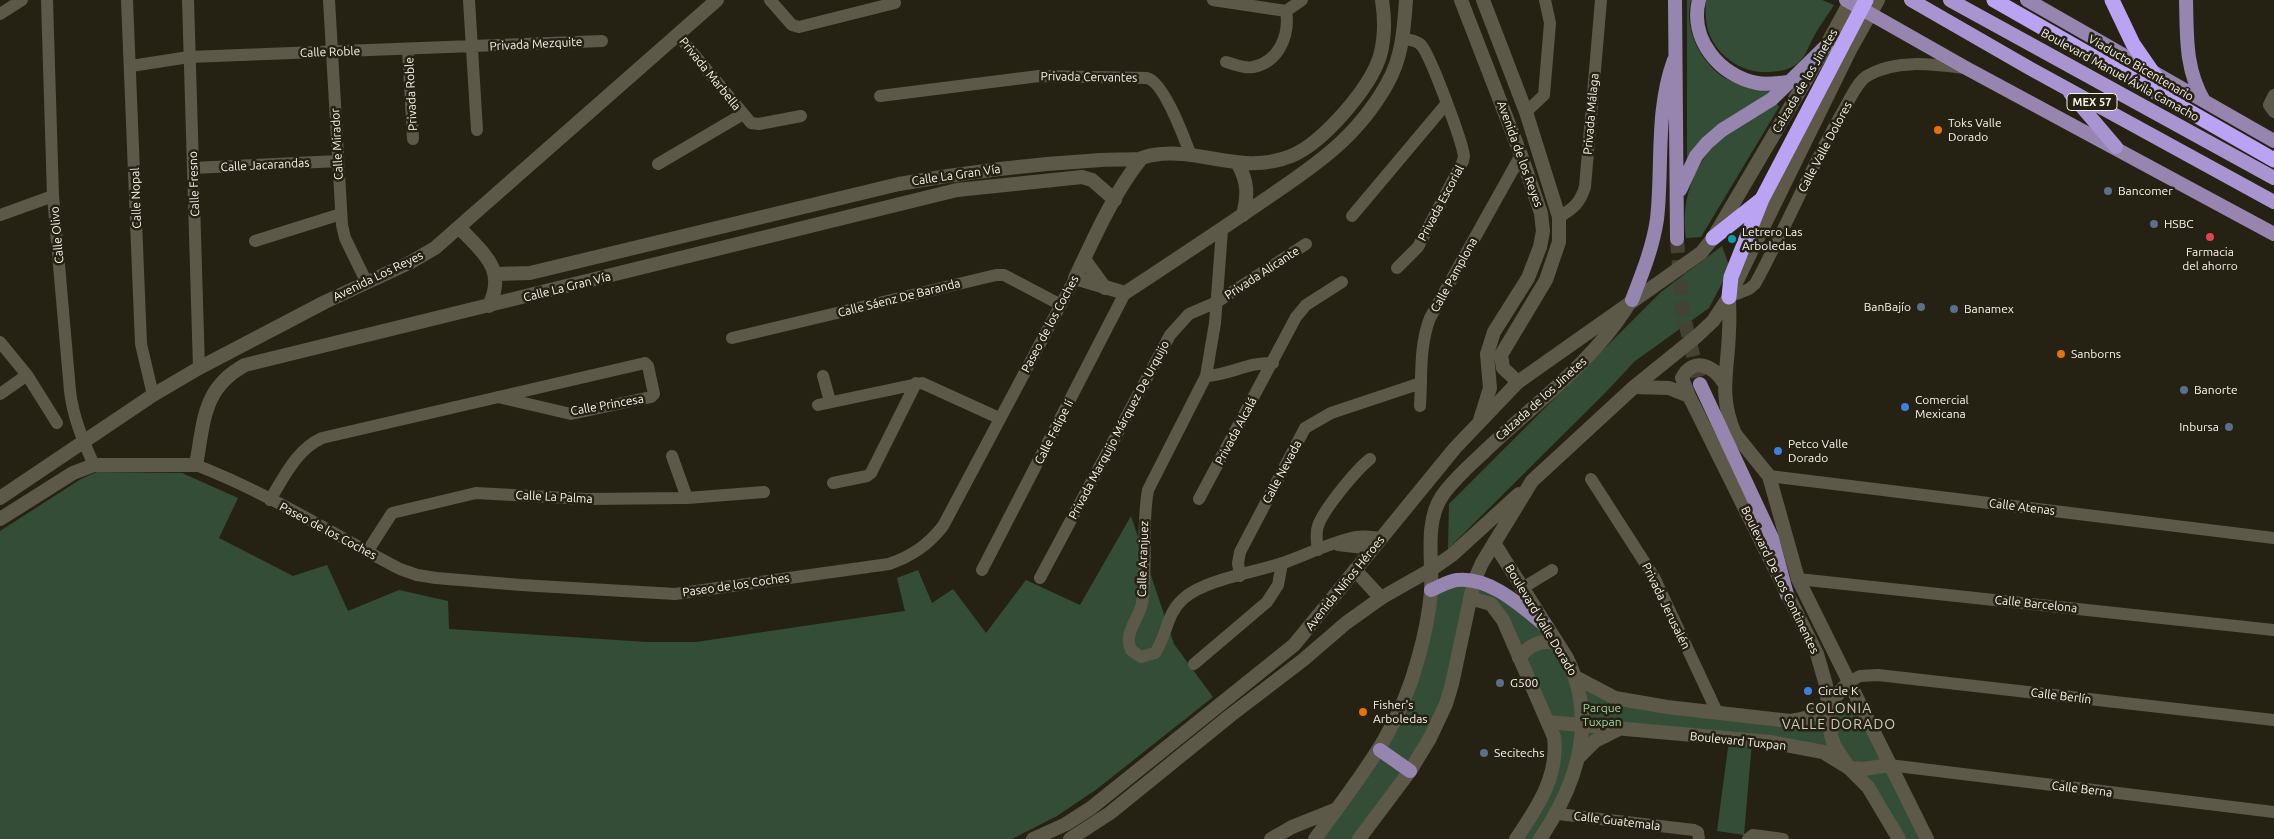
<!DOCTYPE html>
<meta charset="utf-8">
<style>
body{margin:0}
canvas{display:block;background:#252214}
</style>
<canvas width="2274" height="839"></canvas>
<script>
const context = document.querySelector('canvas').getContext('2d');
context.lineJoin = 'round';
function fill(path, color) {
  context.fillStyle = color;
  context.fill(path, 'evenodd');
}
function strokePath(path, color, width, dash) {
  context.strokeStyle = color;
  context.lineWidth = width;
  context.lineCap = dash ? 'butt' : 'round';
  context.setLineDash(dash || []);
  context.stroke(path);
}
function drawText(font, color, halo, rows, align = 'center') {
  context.font = font + ' Ubuntu,sans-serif';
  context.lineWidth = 5;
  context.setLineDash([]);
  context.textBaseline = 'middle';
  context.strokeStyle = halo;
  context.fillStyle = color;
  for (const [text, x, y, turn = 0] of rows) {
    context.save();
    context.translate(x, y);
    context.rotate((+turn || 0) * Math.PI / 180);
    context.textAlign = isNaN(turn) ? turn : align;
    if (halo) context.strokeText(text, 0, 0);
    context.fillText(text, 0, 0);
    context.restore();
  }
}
const green = new Path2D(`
 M1687,0H1691C1683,28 1701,64 1725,78C1740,86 1758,89 1774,90L1716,126L1702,139L1687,159Z
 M1706,0H1822L1834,5C1827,16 1818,28 1812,40C1807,49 1806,56 1798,63C1790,70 1777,72 1766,72C1737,73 1708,49 1706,19C1705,13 1706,6 1706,0Z
 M1777,104L1779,107L1701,237L1686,238C1680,200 1695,158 1727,134C1742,122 1761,114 1777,104Z
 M1722,246L1730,268L1709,308L1635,361L1605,393L1448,549L1449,504L1661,292Z
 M97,472L182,473L238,498L219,538L293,576L327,565L348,611L399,590L448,601L449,629L646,642H696L905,611L897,578L918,570L932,603L953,589L986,633L1026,580L1080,605L1131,516L1174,644L1213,697L1097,789L1057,816L1012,839H0V531L81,479Z
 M1475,582L1488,586L1555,642L1519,657L1504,620L1471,598Z
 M1473,583L1447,700L1409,771L1357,839H1317L1382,752L1432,591Z
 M1556,644L1575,678L1578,756L1539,839H1518L1557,750L1520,658L1532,646Z
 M1578,679L1605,695L1790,722L1828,706L1830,755L1617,729L1581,754Z
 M1852,701L1925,839H1901L1842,755L1831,710L1841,702Z
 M1729,740L1752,742L1744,835L1717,831Z`);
const primaryTunnel = new Path2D(`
 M1677,239L1682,309L1700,384`);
const minor = new Path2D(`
 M47,0L53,196L70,391C73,417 83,441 94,465
 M127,0L141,344L153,395
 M188,0L199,368
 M329,0L342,225L345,238L367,283
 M469,0L477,130
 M770,0L792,25L799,27L895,3
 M1213,0L1286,11L1302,0
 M0,14L22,0
 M677,34L751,123L759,124L801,116
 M408,49L413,139
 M1226,62C1234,64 1245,69 1253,67C1279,62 1290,35 1286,11
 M131,66L189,57L602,41
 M2274,95L2269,105L2274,112
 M880,96L1039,76L1147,78C1164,82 1185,140 1191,156
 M1526,112L1544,95L1550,23L1545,0
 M658,164L743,114
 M193,168L338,161
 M0,215L53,196
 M1352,216L1447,103
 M1559,217C1574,208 1580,203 1585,187L1601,0
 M1222,230L1215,323L1206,376L1148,490C1141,528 1148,566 1142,603C1139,620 1123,632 1131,650L1141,657L1155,653C1167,636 1166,614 1183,599C1203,580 1255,572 1283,563C1305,555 1328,544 1351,538C1361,535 1372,537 1381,538
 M255,241L341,214
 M1397,268L1418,247L1463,161L1464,156C1462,141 1430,54 1421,45C1416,40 1410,40 1403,39
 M1729,297L1749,289L1755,284C1786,227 1811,167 1843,111C1849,101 1857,82 1867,76C1895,59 1932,64 1964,68
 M732,338L996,275H1004L1061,305
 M0,342L27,375L57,423
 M823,376L830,401
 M1206,376C1230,375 1248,362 1273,363
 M0,394L27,375
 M818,405L922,383L999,418
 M1420,406C1422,376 1419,346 1430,318L1521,155
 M672,456L687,498
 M196,465C266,492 333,534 400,569L417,575L436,578L521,585L675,594L889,564C912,556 928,545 943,526L1075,278
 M1769,476L2274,538
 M1591,479L1654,577L1717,712
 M833,483L867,476L871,473L916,383
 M1199,499L1296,317L1306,305L1342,282
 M270,500C284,477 296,450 322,438L645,363L648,366L654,394L651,397L571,414L498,397
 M1338,545L1373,549
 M1318,550C1317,542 1315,534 1318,526C1323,510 1356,470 1370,459
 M367,552L392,513L476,493L586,499L687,498L764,492
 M982,570L1125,293
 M1240,576L1238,563L1240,552L1305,428L1331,413L1421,383
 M1040,578L1170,335L1189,314L1217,302L1306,244
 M1798,579L2274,630
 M1521,589L1552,570
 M1194,664L1267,602L1278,585L1282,563
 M1850,681L1860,676L1878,675L2274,720
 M1889,765L2274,812
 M1558,814L1694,830L1698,832L1699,839
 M1748,839L1753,835L1783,839`);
const tertiary = new Path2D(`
 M1461,0L1521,155L1541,213L1543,231L1540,247L1528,278L1494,332L1487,354L1490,388L1480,420
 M1483,0L1526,112L1559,217V242L1546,280L1501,355L1503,368L1518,382
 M1141,159C1113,194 1094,238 1075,278L1125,293C1166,266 1207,239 1248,211C1303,173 1353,145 1387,84C1402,58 1404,30 1406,0
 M1238,164C1248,182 1248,195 1243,215
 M459,227C483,254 507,268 489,306
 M1084,259L1105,288
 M496,274L530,273L899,184C966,172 1033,164 1101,160C1114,159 1127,160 1139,159C1144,158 1148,155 1153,155C1201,147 1241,176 1291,156C1323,143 1370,88 1380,56C1385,38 1385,19 1382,0
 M1729,297C1729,308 1730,320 1729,331C1728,371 1718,395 1735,434L1769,476L1798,579L1927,839
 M1634,387L1669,388L1689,396L1817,654L1826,685L1831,735L1834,745L1849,768L1868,787L1899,839
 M1689,396L1682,378C1693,356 1714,366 1724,383
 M0,498L153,395L199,368L325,302L411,262L435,248L717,0
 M0,519L73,473L94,465H196C204,423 202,388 245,365L957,190L1082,177L1092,180L1115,200
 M1494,543L1567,658C1598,721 1578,783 1540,839
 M1355,570L1381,598
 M1470,598L1491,604L1503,620L1554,737C1559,776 1537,808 1516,839
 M1519,658C1530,644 1539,641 1557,642
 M1577,678L1615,698L1667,707L1790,721C1824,717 1828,703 1850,681
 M1548,722L1770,742L1823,752L1849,768L1864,769L1889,765
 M1580,756L1595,741L1617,730
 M1271,839L1292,827L1337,809`);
const secondary = new Path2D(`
 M1033,839L1066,824L1091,808L1294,645L1455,448L1518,382L1701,253L1713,238L1826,46L1851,0
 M1070,839L1110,813L1231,715L1303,660L1346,623L1381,598L1432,569L1452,555L1519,494
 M1315,839C1358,779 1399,732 1418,659C1424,638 1429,614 1431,592C1433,562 1424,523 1442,496C1453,480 1470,465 1484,452C1533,405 1591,364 1627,307
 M1359,839L1410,771L1430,738L1446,704L1452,684L1474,581L1482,563L1532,481L1634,387L1697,336L1713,321L1729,297L1851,48L1878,0`);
const primary = new Path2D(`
 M1675,0L1677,239
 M1699,0C1689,38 1719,76 1757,83C1767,85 1778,83 1788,82
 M1846,0L1966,68L2274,234
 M2027,0L2274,141
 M2186,0C2187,36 2185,69 2204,101
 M1680,190L1696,156L1707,143L1722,130L1772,99L1826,46
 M1632,300C1642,274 1653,247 1657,219C1663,166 1655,112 1674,60
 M1700,384L1772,538L1787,595
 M1431,590C1439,587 1448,581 1457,580C1490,576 1522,607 1546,626
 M1380,750L1410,771`);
const trunk = new Path2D(`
 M1911,0L2031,69L2274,202
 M1950,0L2274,178
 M2070,93L2116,147`);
const motorway = new Path2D(`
 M1994,0L2274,160
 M2112,0L2133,44L2171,99
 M1713,238L1761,200
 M1729,297L1731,277L1762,199L1866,0`);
const markers = [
 [1938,130,5,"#e8710a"],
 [2108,191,5,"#5c6f8a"],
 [2154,224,5,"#5c6f8a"],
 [2210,237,5,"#e0444e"],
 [1732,239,5,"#0f9aa8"],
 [1921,307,5,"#5c6f8a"],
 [1954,309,5,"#5c6f8a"],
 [2061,354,5,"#e8710a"],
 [2184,390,5,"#5c6f8a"],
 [1905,407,5,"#3f7fe0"],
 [2229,427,5,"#5c6f8a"],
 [1778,451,5,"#3f7fe0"],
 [1500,683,5,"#5c6f8a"],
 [1808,691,5,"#3f7fe0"],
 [1363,712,5,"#e8710a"],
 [1484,753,5,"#5c6f8a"]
];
const shields = [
 [2092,102,50]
];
const shieldNames = [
 ["MEX 57",2092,102]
];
const streetNames = [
 ["Privada Mezquite",536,44,-3],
 ["Calle Roble",330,52,-2],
 ["Viaducto Bicentenario",2141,68,30],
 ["Privada Marbella",710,74,51],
 ["Boulevard Manuel Ávila Camacho",2120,75,29],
 ["Privada Cervantes",1089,77,1],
 ["Calzada de los Jinetes",1805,81,-60],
 ["Privada Roble",411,94,-93],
 ["Privada Málaga",1591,114,-85],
 ["Calle Mirador",337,144,-93],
 ["Calle Valle Dolores",1825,147,-62],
 ["Avenida de los Reyes",1520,154,70],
 ["Calle Jacarandas",265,165,-3],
 ["Calle La Gran Vía",956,175,-8],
 ["Calle Fresno",194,184,-92],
 ["Calle Nopal",136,198,-92],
 ["Privada Escorial",1441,203,-62],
 ["Calle Olivo",57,235,-95],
 ["Privada Alicante",1262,273,-33],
 ["Calle Pamplona",1454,275,-61],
 ["Avenida Los Reyes",378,276,-26],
 ["Calle La Gran Vía",567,287,-14],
 ["Calle Sáenz De Baranda",899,298,-14],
 ["Paseo de los Coches",1050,324,-62],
 ["Calzada de los Jinetes",1541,399,-42],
 ["Calle Princesa",607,405,-10],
 ["Privada Marquijo Márquez De Urquijo",1119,430,-62],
 ["Privada Alcalá",1236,431,-62],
 ["Calle Felipe Ii",1054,432,-63],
 ["Calle Nevada",1282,472,-62],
 ["Calle La Palma",554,497,3],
 ["Calle Atenas",2022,507,7],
 ["Paseo de los Coches",328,531,28],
 ["Calle Aranjuez",1143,559,-88],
 ["Boulevard De Los Continentes",1780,580,64],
 ["Avenida Niños Héroes",1345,583,-51],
 ["Paseo de los Coches",736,585,-8],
 ["Calle Barcelona",2036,604,6],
 ["Privada Jerusalén",1666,606,64],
 ["Boulevard Valle Dorado",1541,620,59],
 ["Calle Berlín",2061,696,7],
 ["Boulevard Tuxpan",1738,741,6],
 ["Calle Berna",2082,789,7],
 ["Calle Guatemala",1617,821,7]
];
const poiNames = [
 ["Toks Valle",1948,123],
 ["Dorado",1948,137],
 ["Bancomer",2118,191],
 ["HSBC",2164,224],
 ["Letrero Las",1742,232],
 ["Arboledas",1742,246],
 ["Farmacia",2210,252,"center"],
 ["del ahorro",2210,266,"center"],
 ["BanBajío",1911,307,"right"],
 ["Banamex",1964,309],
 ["Sanborns",2071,354],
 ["Banorte",2194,390],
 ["Comercial",1915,400],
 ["Mexicana",1915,414],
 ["Inbursa",2219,427,"right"],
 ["Petco Valle",1788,444],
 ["Dorado",1788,458],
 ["G500",1510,683],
 ["Circle K",1818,691],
 ["Fisher's",1373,705],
 ["Arboledas",1373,719],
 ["Secitechs",1494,753]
];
const parkNames = [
 ["Parque",1602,708],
 ["Tuxpan",1602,722]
];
const neighbourhoodNames = [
 ["COLONIA",1839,708],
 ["VALLE DORADO",1839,724]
];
fill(green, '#344d36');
strokePath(primaryTunnel, '#444234', 14, [14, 7]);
strokePath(minor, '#5d5949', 12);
strokePath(tertiary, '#5d5949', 14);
strokePath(secondary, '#5d5949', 14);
strokePath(primary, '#9585af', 14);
strokePath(trunk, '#a894d1', 14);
strokePath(motorway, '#baa3f3', 15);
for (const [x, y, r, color] of markers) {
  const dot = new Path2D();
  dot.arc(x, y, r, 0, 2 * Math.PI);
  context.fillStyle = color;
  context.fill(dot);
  strokePath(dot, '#252214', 2);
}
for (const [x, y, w] of shields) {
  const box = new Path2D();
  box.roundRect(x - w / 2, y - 8.5, w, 17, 4);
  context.fillStyle = '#252214';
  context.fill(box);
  strokePath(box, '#f7f5ec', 1);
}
drawText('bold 11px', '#f7f5ec', null, shieldNames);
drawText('12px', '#f7f5ec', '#252214', streetNames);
drawText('12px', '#f7f5ec', '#252214', poiNames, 'left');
drawText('12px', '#9dd6a0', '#252214', parkNames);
context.letterSpacing = '1px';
drawText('14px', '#d0cbba', '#252214', neighbourhoodNames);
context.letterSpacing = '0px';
</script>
